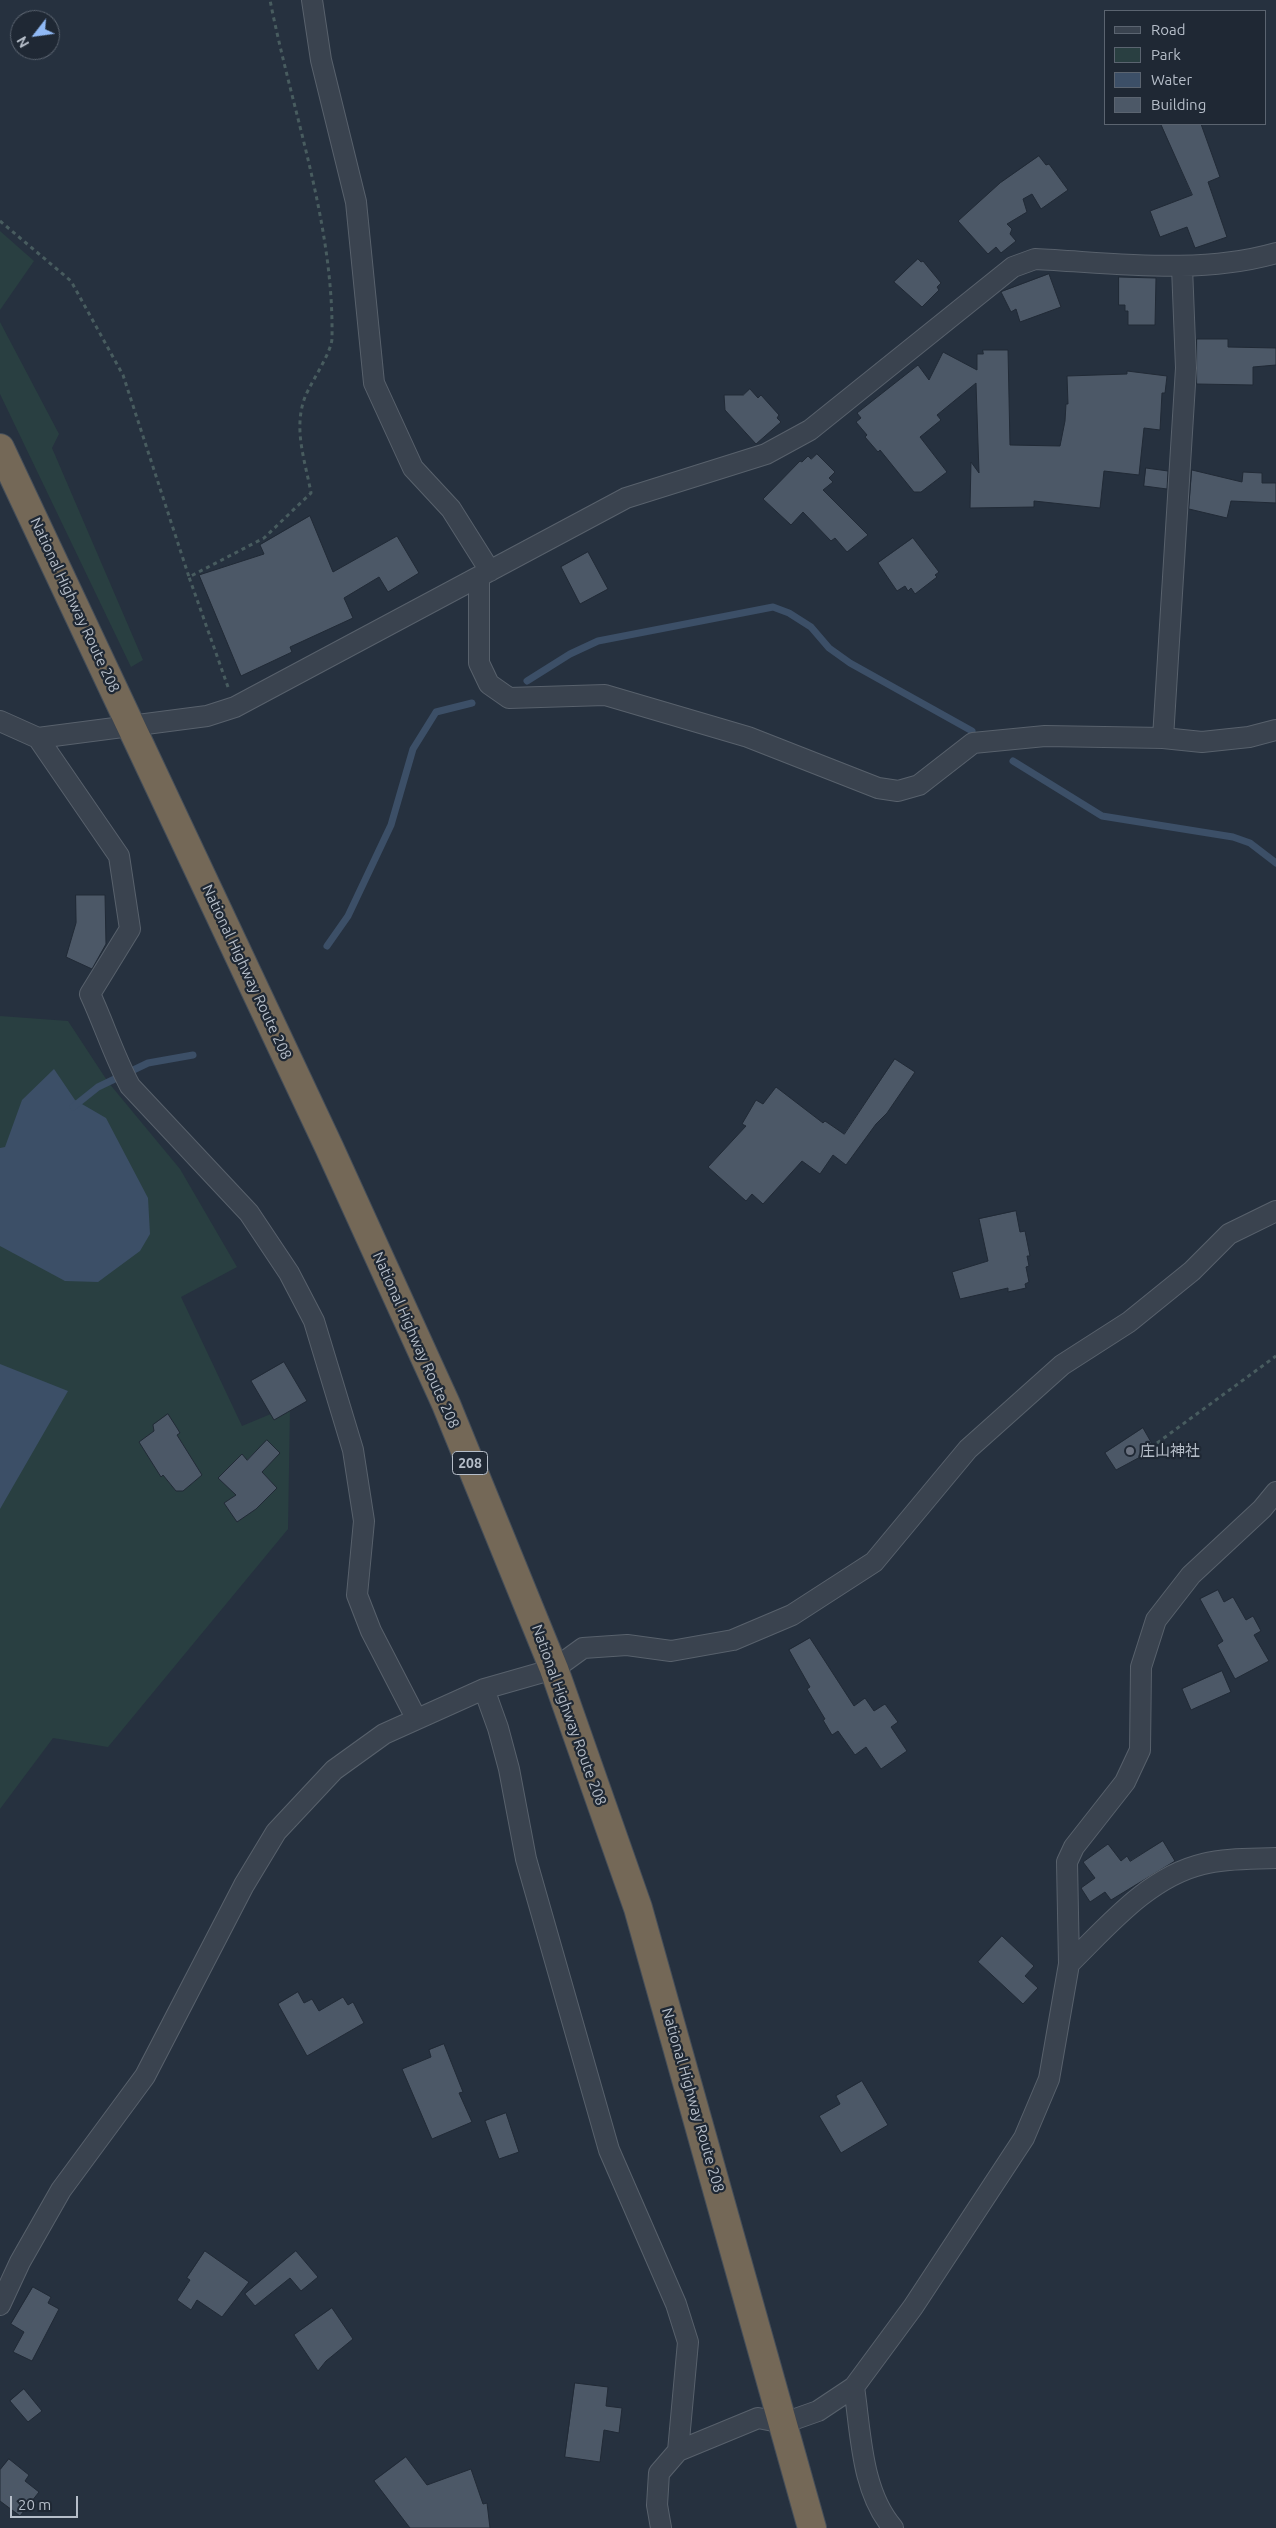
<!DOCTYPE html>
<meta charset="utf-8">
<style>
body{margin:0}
#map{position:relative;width:1276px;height:2528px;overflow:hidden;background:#26313f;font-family:Ubuntu,sans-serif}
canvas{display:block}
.legend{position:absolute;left:1104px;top:10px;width:162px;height:115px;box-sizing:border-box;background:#1f2834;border:1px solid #5b6470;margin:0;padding:6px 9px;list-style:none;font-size:15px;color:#b6bec9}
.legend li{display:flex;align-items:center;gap:10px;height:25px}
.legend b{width:25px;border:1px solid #5b6470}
.north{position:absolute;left:10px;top:10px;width:50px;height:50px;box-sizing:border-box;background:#1f2834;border:1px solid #5b6470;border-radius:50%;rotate:240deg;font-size:14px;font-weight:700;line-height:20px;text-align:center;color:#b6bec9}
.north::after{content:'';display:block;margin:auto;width:18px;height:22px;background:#90b9f5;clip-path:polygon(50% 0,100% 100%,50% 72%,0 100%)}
.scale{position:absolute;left:10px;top:2496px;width:68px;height:22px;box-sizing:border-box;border:2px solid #b6bec9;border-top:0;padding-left:6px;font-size:15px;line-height:18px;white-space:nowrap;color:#b6bec9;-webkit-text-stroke:4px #1f2834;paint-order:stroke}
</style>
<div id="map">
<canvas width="1276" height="2528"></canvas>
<ul class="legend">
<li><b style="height:6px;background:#3a434f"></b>Road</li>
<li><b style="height:14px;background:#293f41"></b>Park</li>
<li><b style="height:14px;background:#3c4f67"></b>Water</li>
<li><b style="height:14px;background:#4c5867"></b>Building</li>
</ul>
<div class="north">N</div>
<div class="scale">20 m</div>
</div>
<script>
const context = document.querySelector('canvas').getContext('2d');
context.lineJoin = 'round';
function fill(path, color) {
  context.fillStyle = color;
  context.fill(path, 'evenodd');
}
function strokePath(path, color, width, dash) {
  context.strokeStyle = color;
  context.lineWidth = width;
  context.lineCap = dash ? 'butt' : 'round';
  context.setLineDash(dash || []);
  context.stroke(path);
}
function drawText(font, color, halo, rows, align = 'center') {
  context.font = font + ' Ubuntu,"Noto Sans JP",sans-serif';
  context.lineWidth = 4.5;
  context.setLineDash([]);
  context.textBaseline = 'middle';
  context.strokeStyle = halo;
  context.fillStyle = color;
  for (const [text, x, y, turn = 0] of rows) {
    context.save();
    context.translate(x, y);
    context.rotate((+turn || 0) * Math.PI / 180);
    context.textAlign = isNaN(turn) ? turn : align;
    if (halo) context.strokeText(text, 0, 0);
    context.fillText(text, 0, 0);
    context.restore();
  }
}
const green = new Path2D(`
 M0,231L34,261L0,310Z
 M0,322L59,434L52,448L143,660L131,667L0,394Z
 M0,1016L68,1021L108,1082L180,1169L237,1267L181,1297L242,1426L290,1406L288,1529L108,1747L53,1738L0,1809Z`);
const water = new Path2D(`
 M54,1069L75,1100L106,1118L148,1198L150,1234L140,1251L98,1282L65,1281L0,1246V1148L5,1147L22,1100Z
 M0,1364L68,1391L0,1509Z`);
const stream = new Path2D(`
 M527,681L570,654L598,641L773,607L789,613L811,627L829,648L850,663L972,731
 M1013,761L1102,816L1233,837L1250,843L1276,863
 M327,946L348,916L391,825L413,749L436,712L472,703
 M73,1107L98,1087L148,1063L193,1055`);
const building = new Path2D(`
 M1161,124H1201L1220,177L1208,182L1227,237L1195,248L1187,227L1160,237L1150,211L1192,195Z
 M1039,156L1046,165L1049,164L1068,190L1041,209L1032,194L1023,199L1027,212L1007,224L1012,229L1010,234L1016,241L1001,253L996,247L988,254L958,221L1000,183Z
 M918,259L921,262L923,261L941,283L937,287L939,290L922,307L894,282Z
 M1049,274L1061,307L1020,322L1016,309L1011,312L1001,292Z
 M1119,277L1156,278L1155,325H1128V311H1125V305H1119Z
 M1197,339H1228V347L1276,348V365L1253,367V385L1197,384Z
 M983,350H1008L1010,445L1060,446L1065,421L1066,404H1068L1067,376L1127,374V371L1167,376L1165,393H1162L1160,430L1144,428L1139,475L1104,471L1100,508L1034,501V507L970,508L971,462L979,473L976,383L937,415L941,420L920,437L947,472L921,492H914L880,450L878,452L865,437L867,435L856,422L861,418L857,413L918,365L929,380L943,352L977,370V354H983Z
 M750,389L758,398L761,395L779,415L777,418L781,422L756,444L725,410L724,395H743Z
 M817,454L835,472L829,478L833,482L823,490L868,535L847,552L835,538L831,541L803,512L791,525L763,499L800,461L802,462L808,456L811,459Z
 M1146,468L1168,471L1167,489L1144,486Z
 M1192,470L1242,482L1243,472L1262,473V483H1276V503L1231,501L1227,518L1189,509Z
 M310,516L333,572L397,536L419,573L388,592L379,577L344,598L353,618L290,647L292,652L241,676L199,575L264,554L260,545Z
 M913,538L939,572L935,575L937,577L915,594L911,588L908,591L905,586L897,591L878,563Z
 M588,552L608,589L580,604L561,567Z
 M76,895H105L106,944L92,969L66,957L76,923Z
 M895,1059L915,1072L887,1113L876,1124L846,1165L833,1155L820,1174L802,1161L763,1204L752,1194L746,1201L708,1167L746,1126L742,1124L756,1100L763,1104L776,1087L823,1123L825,1121L844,1134Z
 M1016,1211L1020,1232L1025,1231L1030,1256H1027L1029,1266L1026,1267L1029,1282L1025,1284L1026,1288L1008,1292V1288L960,1299L952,1272L988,1261L979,1219Z
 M284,1362L307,1401L274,1420L251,1381Z
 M168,1414L177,1428L180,1433L177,1435L202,1475L183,1491H176L163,1475L161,1477L139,1442L154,1431L153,1425Z
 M1143,1428L1155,1449L1116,1470L1105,1453Z
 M267,1440L280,1453L262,1472L277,1488L256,1509L237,1522L224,1503L236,1495L218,1478L242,1454L247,1460Z
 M1218,1590L1224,1602L1233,1597L1246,1620L1253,1616L1261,1631L1254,1635L1269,1661L1235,1679L1217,1645L1223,1641L1200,1599Z
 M810,1638L854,1706L865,1698L874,1711L885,1704L898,1722L891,1727L907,1751L881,1769L866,1747L855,1755L838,1731L832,1735L823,1720L825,1719L807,1689L810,1687L789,1650Z
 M1222,1671L1231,1692L1191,1710L1182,1689Z
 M1163,1841L1175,1861L1111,1900L1105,1892L1090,1902L1081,1888L1095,1878L1083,1862L1108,1844L1121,1861L1127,1856L1130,1861Z
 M1002,1936L1034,1966L1025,1976L1038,1988L1023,2004L978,1962Z
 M298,1992L304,2003L312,1999L319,2011L343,1997L348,2005L353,2002L364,2023L307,2056L278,2004Z
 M444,2044L463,2092L459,2093L472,2122L432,2139L402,2069L431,2057L429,2050Z
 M862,2081L888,2125L841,2153L819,2116L840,2104L836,2096Z
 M506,2113L519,2152L499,2159L485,2121Z
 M205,2251L249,2282L222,2317L197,2300L191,2310L177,2300L190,2280L187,2278Z
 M296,2251L318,2277L301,2291L290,2278L255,2306L245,2294Z
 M33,2287L51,2297L48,2303L59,2309L32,2361L13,2352L24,2332L11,2324Z
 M332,2308L353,2339L326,2361L318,2371L294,2335Z
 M575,2383L608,2387L606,2406L622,2408L619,2433L604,2430L600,2462L565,2457Z
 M24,2389L42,2411L28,2422L10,2401Z
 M406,2457L427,2485L471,2469L483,2504L487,2503L490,2528H410L374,2481Z
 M9,2459L29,2475L25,2481L39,2492L20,2516L0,2501V2470Z`);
const path = new Path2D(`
 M0,221L71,281L123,375L189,577
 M228,687L189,577L264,538L311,493C305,460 293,429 305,397C311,382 332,352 332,338C334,223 292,112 270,0
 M1157,1443L1276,1356`);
const street = new Path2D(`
 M312,0L321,60L356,202L374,383L413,468L451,509L490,571
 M479,577V663L489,684L509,698L605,695L748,737L878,788L898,791L919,785L973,743L1045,736L1163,738L1202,742L1249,737L1276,730
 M0,721L38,738L207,716L235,707L626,498L766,454L810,430L1013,267L1035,259C1116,263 1198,275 1276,253
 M38,738L119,856L130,929L90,994C104,1024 114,1056 130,1086L249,1213L289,1273L314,1321L353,1450L364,1521L357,1595L371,1631L416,1718
 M1163,738L1186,368L1182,267
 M484,1689L498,1728L509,1769L526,1859L609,2150L676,2304L688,2342L678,2451
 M1069,1964C1107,1927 1148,1877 1203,1864C1226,1858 1252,1859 1276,1858
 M0,2305L20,2262L61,2190L145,2076L244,1885L276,1832L334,1770L384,1734L484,1689L554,1669L583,1648L627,1645L671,1651L733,1640L792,1615L874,1562L968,1449L1062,1365L1129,1322L1192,1271L1229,1234L1276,1211
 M854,2387C861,2433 861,2491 893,2528
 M661,2528L657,2505L659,2473L678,2451L758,2418L784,2423L818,2411L854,2387L913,2307L1024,2138L1049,2079L1069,1964L1067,1862L1074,1847L1125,1782L1140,1750L1141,1667L1156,1620L1191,1575L1262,1509L1276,1492`);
const highway = new Path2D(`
 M0,448L329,1147L446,1404L554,1669L638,1908L812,2528`);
const markers = [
 [1130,1451,5,"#6b7280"]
];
const shields = [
 [470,1463,35]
];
const shieldNames = [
 ["208",470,1463]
];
const streetNames = [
 ["National Highway Route 208",75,605,65],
 ["National Highway Route 208",247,972,65],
 ["National Highway Route 208",416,1340,66],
 ["National Highway Route 208",569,1715,70],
 ["National Highway Route 208",693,2100,74]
];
const poiNames = [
 ["庄山神社",1140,1451]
];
fill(green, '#293f41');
fill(water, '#3c4f67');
strokePath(stream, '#3c4f67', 7);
fill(building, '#4c5867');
strokePath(building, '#212a36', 1);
strokePath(street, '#58616c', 22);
strokePath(highway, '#454e59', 30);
strokePath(path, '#485c5f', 3, [4, 4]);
strokePath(street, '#3a434f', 20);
strokePath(highway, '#746857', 28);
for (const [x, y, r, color] of markers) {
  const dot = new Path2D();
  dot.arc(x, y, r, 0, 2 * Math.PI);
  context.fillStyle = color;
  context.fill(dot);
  strokePath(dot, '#1f2834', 2);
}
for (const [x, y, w] of shields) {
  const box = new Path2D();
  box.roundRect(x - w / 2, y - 11.5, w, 23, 4);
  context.fillStyle = '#1f2834';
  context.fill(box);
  strokePath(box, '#b6bec9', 1);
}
drawText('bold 14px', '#b6bec9', null, shieldNames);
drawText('15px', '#b6bec9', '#1f2834', streetNames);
drawText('15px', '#b6bec9', '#1f2834', poiNames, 'left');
</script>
